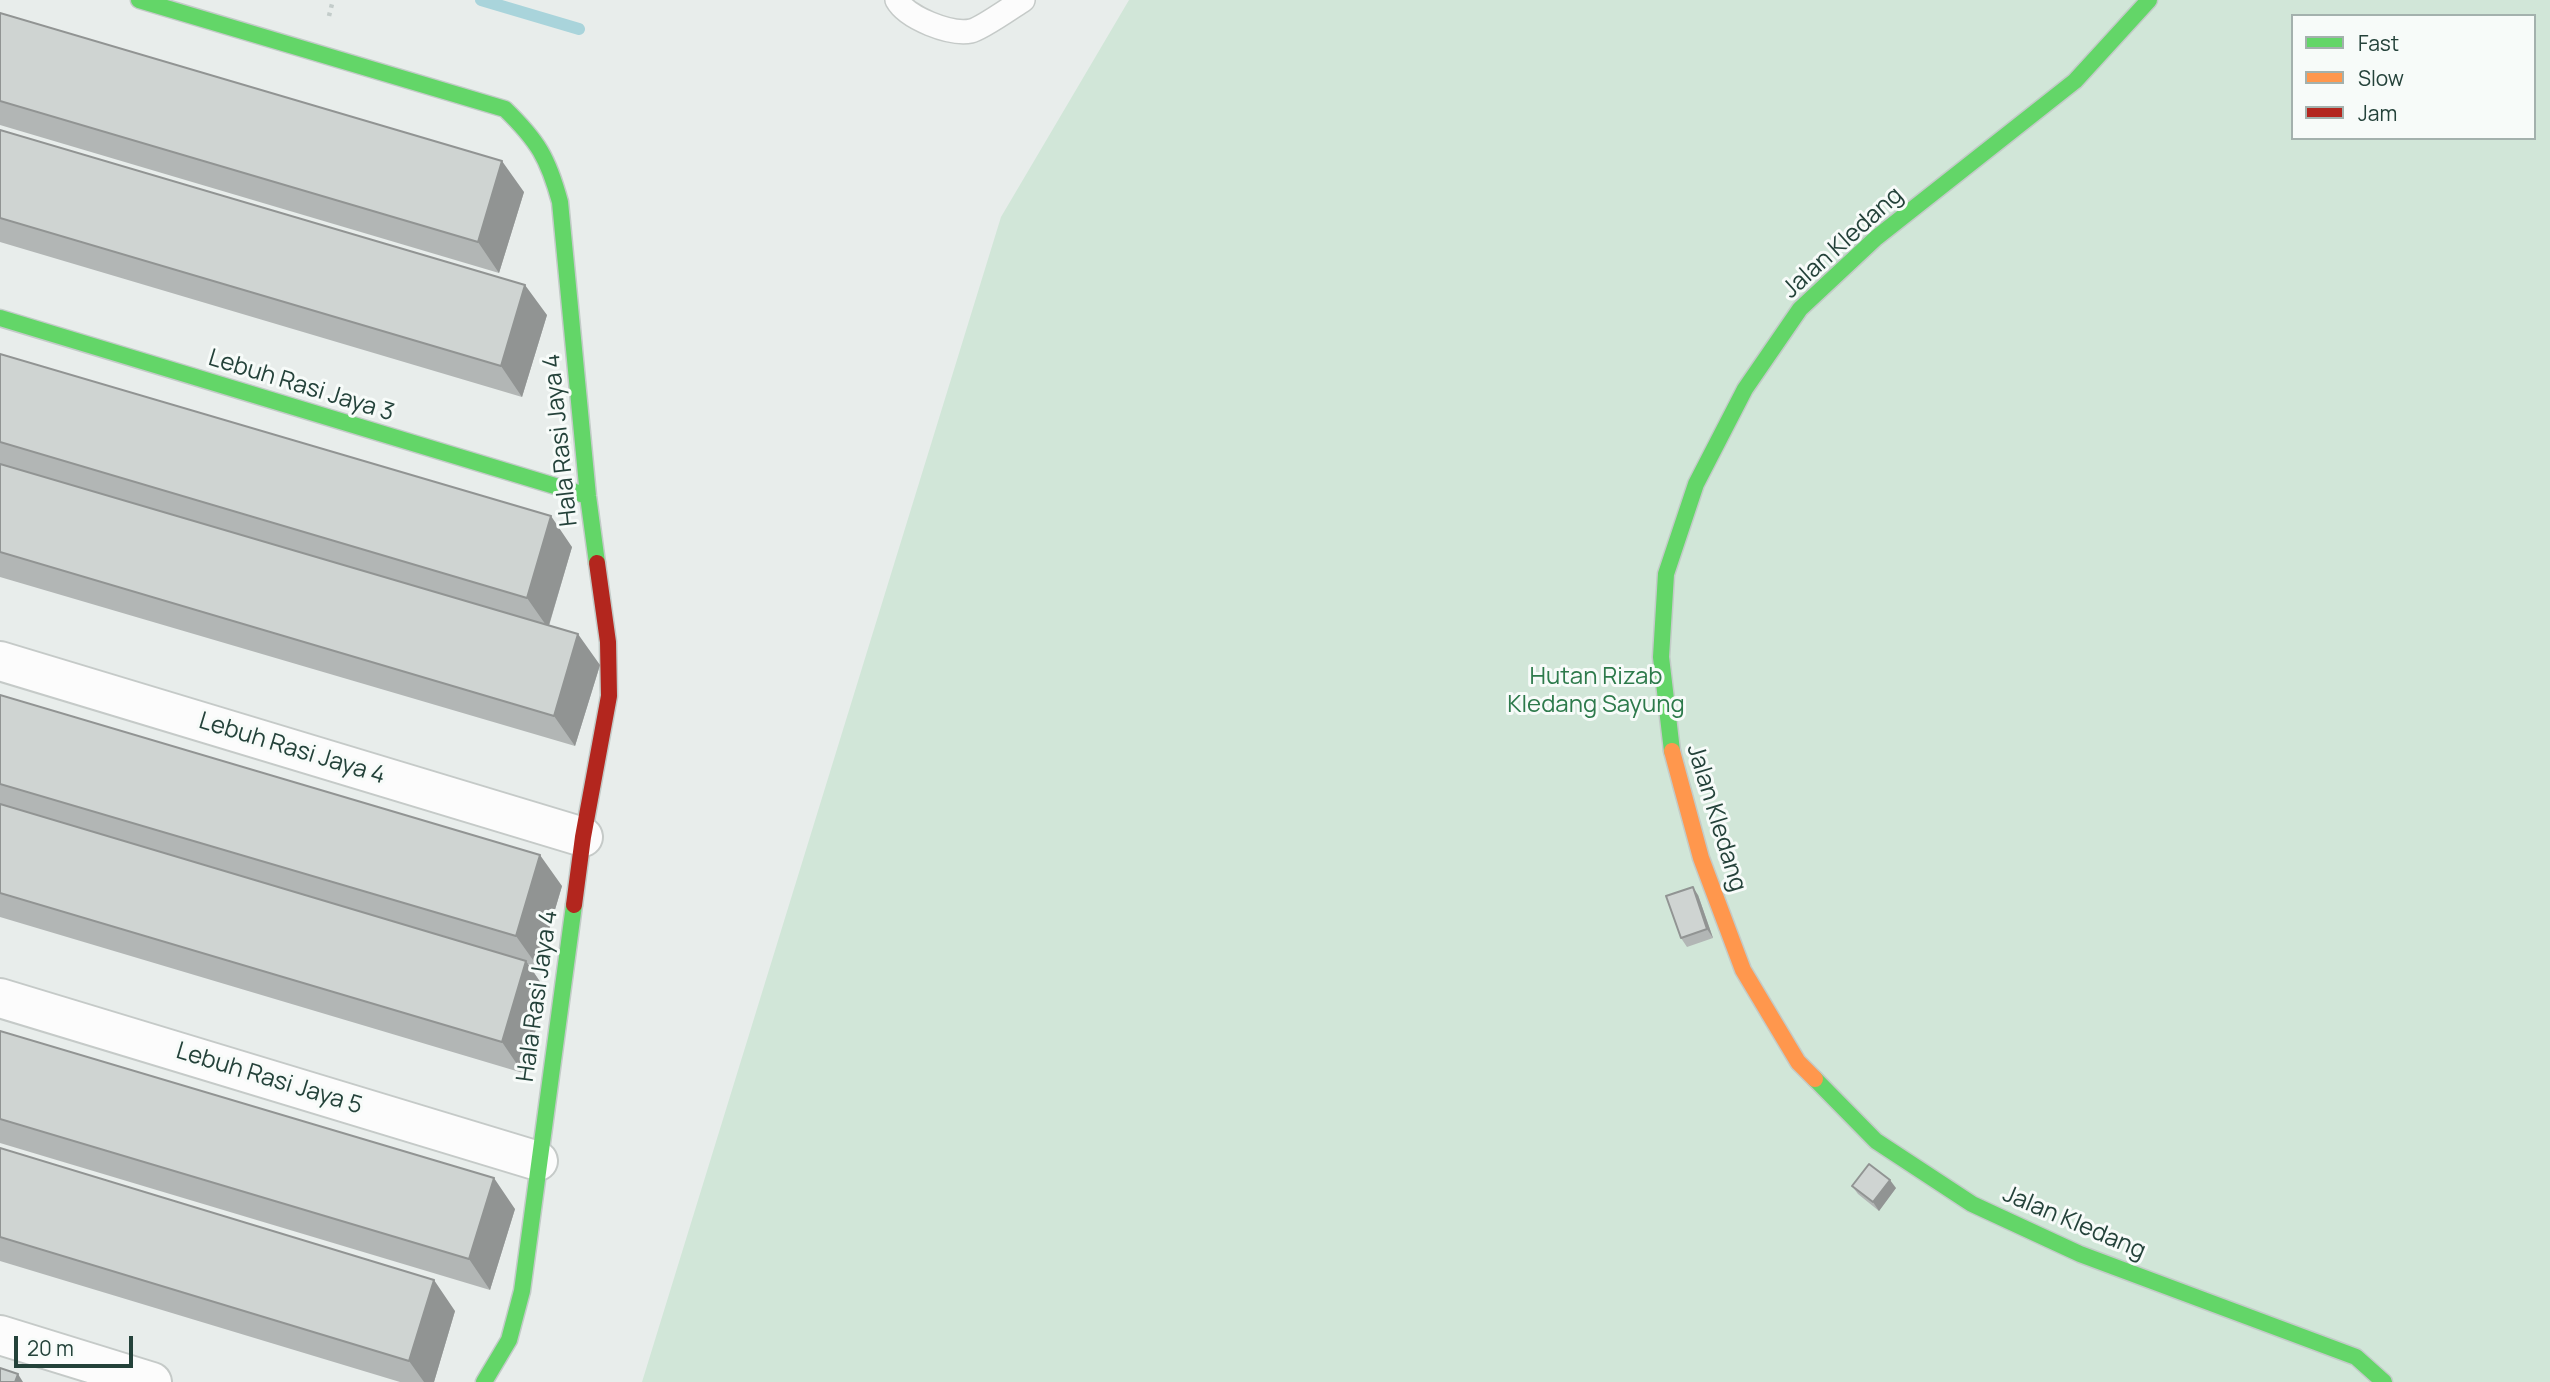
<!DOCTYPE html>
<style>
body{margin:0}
#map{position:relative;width:2550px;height:1382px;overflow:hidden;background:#e8edeb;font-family:Manrope,sans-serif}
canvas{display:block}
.legend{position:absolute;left:2291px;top:14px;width:245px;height:126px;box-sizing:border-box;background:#f7fbf9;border:2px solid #a3b1ad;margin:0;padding:9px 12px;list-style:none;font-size:21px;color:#24423a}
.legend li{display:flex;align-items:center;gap:14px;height:35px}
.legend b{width:35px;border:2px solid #a3b1ad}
.scale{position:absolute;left:14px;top:1336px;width:119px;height:32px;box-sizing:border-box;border:4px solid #24423a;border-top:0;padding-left:9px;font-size:21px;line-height:24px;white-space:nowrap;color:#24423a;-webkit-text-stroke:5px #f7fbf9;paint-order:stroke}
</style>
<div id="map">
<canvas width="2550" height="1382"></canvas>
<ul class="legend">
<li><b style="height:9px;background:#63d668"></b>Fast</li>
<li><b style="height:9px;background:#ff974d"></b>Slow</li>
<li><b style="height:9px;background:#b3261e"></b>Jam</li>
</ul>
<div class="scale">20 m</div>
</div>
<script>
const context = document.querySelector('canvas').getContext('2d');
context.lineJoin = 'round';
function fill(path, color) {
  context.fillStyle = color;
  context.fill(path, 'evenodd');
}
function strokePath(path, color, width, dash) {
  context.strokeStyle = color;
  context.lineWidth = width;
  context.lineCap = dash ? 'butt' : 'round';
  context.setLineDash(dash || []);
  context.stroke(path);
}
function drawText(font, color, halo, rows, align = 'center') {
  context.font = font + ' Manrope,sans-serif';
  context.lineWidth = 6;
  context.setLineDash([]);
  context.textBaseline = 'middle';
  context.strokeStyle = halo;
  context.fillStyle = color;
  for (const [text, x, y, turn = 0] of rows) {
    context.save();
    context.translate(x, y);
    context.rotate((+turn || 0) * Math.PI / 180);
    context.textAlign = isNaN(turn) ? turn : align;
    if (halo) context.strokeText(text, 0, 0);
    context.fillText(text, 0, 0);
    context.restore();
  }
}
const green = new Path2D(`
 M1129,0H2550V1382H642L1001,217ZM2293,16H2534V138H2293Z`);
const stream = new Path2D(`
 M481,0L579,29`);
const path = new Path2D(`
 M329,16L333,0`);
const lane = new Path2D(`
 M897,0C907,18 950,35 971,31C981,29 1012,7 1023,0`);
const street = new Path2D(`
 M0,661L583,837
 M0,998L538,1161
 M0,1335L152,1382`);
const fast = new Path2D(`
 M139,0L505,109C538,141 548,158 560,202L588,496L597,563
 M0,318L588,496
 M1672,751L1661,657L1666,574L1696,484L1745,389L1800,309L1876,238L2075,81L2149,0
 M1815,1079L1876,1141L1972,1204L2080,1254L2356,1357L2384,1382
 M484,1382L509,1340L522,1291L574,905`);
const slow = new Path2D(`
 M1672,751L1701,858L1743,970L1798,1062L1815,1079`);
const jam = new Path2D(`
 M574,905L583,837L609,696L608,642L597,563`);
const wall = new Path2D(`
 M0,13L524,192L499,273L0,125Z
 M0,130L547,315L522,397L0,242Z
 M0,354L572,547L549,626L600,665L575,746L0,577Z
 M0,695L562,886L538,967L528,964L547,992L523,1073L0,917Z
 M1698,895L1713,938L1687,947L1681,938Z
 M0,1031L515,1209L490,1290L0,1143Z
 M0,1148L455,1311L434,1382H400L0,1261Z
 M1852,1186L1896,1188L1879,1211L1858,1194Z`);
const shadedWall = new Path2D(`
 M502,161L524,192L499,273L478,242Z
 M525,285L547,315L522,397L501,366Z
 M551,516L572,547L548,628L527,598Z
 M578,634L600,665L575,746L554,716Z
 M540,855L562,886L538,967L516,936Z
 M1693,887L1698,895L1713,938L1707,929Z
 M526,961L547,992L523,1073L502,1042Z
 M494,1178L515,1209L490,1290L469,1259Z
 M1890,1180L1896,1188L1879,1211L1873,1202Z
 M434,1280L455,1311L434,1382H424L409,1361Z
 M18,1374L23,1382H15Z`);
const building = new Path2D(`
 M0,13L502,161L478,242L0,101Z
 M0,130L525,285L501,366L0,218Z
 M0,354L551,516L527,598L0,442Z
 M0,464L578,634L554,716L0,552Z
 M0,695L540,855L516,936L0,784Z
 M0,804L526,961L502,1042L0,893Z
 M1693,887L1707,929L1681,938L1666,896Z
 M0,1031L494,1178L469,1259L0,1119Z
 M0,1148L434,1280L409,1361L0,1237Z
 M1869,1164L1890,1180L1873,1202L1852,1186Z
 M0,1368L18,1374L15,1382H0Z`);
const streetNames = [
 ["Jalan Kledang",1843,243,-42],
 ["Lebuh Rasi Jaya 3",301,386,17],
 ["Hala Rasi Jaya 4",561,440,-96],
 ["Lebuh Rasi Jaya 4",292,749,17],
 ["Jalan Kledang",1716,818,73],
 ["Hala Rasi Jaya 4",538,996,-82],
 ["Lebuh Rasi Jaya 5",269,1079,17],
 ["Jalan Kledang",2074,1223,23]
];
const parkNames = [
 ["Hutan Rizab",1596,677],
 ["Kledang Sayung",1596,705]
];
fill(green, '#d1e6d8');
strokePath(stream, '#a9d4db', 12);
strokePath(lane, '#c5cac8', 26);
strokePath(street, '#c5cac8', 42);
strokePath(fast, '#c3cbc8', 19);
strokePath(slow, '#c3cbc8', 19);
strokePath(jam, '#c3cbc8', 19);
strokePath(path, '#c3ccca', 4.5, [3.5, 5]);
strokePath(lane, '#fcfcfc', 23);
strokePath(street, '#fcfcfc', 38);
strokePath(fast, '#63d668', 16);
strokePath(slow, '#ff974d', 16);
strokePath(jam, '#b3261e', 16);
fill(wall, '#b2b6b5');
fill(shadedWall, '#919493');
fill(building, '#cfd4d2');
strokePath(building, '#919493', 2);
drawText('24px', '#24423a', '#f7fbf9', streetNames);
drawText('24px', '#2d7a4b', '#f7fbf9', parkNames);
</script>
